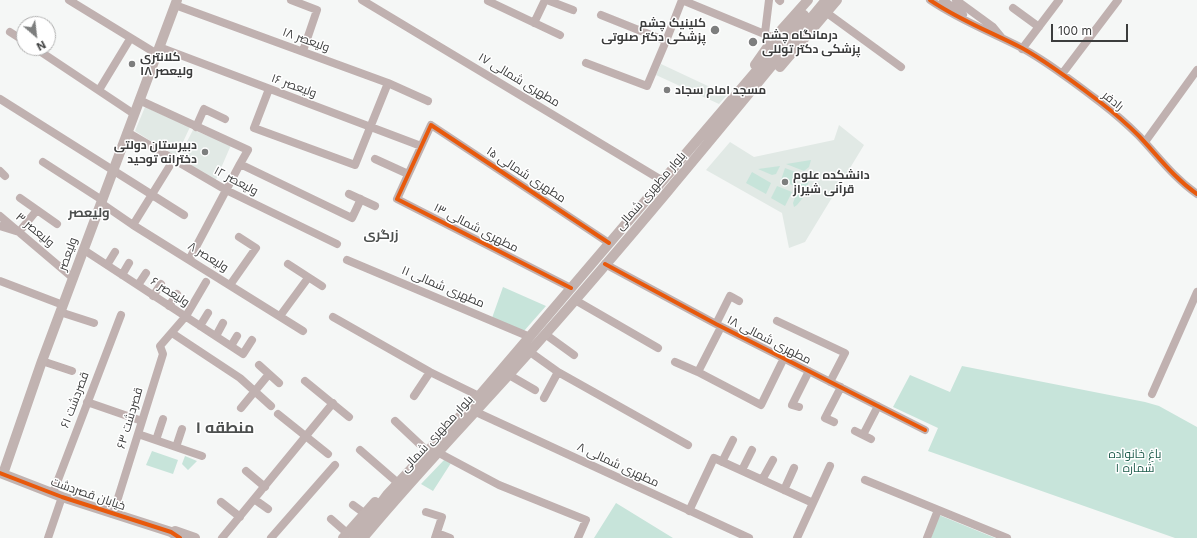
<!DOCTYPE html>
<meta charset="utf-8">
<style>
body{margin:0}
#map{position:relative;width:1197px;height:538px;overflow:hidden;background:#f5f7f6;font-family:Inter,sans-serif}
canvas{display:block}
.north{position:absolute;left:16px;top:16px;width:40px;height:40px;box-sizing:border-box;background:#fff;border:1px solid #b1b1b1;border-radius:50%;rotate:152deg;font-size:11px;font-weight:700;line-height:16px;text-align:center;color:#3c3d3d}
.north::after{content:'';display:block;margin:auto;width:14px;height:18px;background:#7d7e7e;clip-path:polygon(50% 0,100% 100%,50% 72%,0 100%)}
.scale{position:absolute;left:1051px;top:24px;width:77px;height:18px;box-sizing:border-box;border:2px solid #3c3d3d;border-top:0;padding-left:5px;font-size:12px;line-height:14px;white-space:nowrap;color:#3c3d3d;-webkit-text-stroke:3px #fff;paint-order:stroke}
</style>
<div id="map">
<canvas width="1197" height="538"></canvas>
<div class="north">N</div>
<div class="scale">100 m</div>
</div>
<script>
const context = document.querySelector('canvas').getContext('2d');
context.lineJoin = 'round';
function fill(path, color) {
  context.fillStyle = color;
  context.fill(path, 'evenodd');
}
function strokePath(path, color, width, dash) {
  context.strokeStyle = color;
  context.lineWidth = width;
  context.lineCap = dash ? 'butt' : 'round';
  context.setLineDash(dash || []);
  context.stroke(path);
}
function drawText(font, color, halo, rows, align = 'center') {
  context.font = font + ' Inter,Cairo,sans-serif';
  context.lineWidth = 3;
  context.setLineDash([]);
  context.textBaseline = 'middle';
  context.strokeStyle = halo;
  context.fillStyle = color;
  for (const [text, x, y, turn = 0] of rows) {
    context.save();
    context.translate(x, y);
    context.rotate((+turn || 0) * Math.PI / 180);
    context.textAlign = isNaN(turn) ? turn : align;
    if (halo) context.strokeText(text, 0, 0);
    context.fillText(text, 0, 0);
    context.restore();
  }
}
const built = new Path2D(`
 M661,64L727,95L719,104L656,75Z
 M145,107L190,127L176,157L135,131Z
 M839,125L864,145L805,242L789,248L782,213L706,170L730,142L754,157L834,140Z
 M193,130L231,145L215,182L178,159Z`);
const green = new Path2D(`
 M811,160L809,167L804,171L786,164Z
 M780,166L776,174L772,175L758,169Z
 M785,168L801,174L794,186L781,180Z
 M752,172L771,183L766,194L746,183Z
 M808,178L809,181L805,193H803L802,190H798L803,180Z
 M777,186L792,192L785,206L771,198Z
 M797,192L800,195H805L797,205L794,207L793,203Z
 M503,287L546,306L524,331L492,318Z
 M962,366L1145,402L1159,406L1197,427V538H1175L928,451L938,428L893,407L910,375L950,392Z
 M152,451L178,460L173,474L146,465Z
 M185,456L197,461L188,470L182,464Z
 M445,459L451,463L433,491L421,484Z
 M616,503L673,538H594Z
 M939,515L995,538H931Z`);
const minor = new Path2D(`
 M69,0L157,54
 M291,0L317,10L303,51
 M362,0L663,181
 M547,0L573,10
 M682,0L774,38
 M779,0L780,1
 M930,0C959,20 991,32 1022,48C1049,63 1075,83 1100,102C1113,112 1127,124 1139,136C1158,156 1174,178 1197,194
 M943,0L963,15
 M956,0L993,27L1002,38
 M488,1L560,35
 M175,5L388,83L428,101
 M1013,8L1039,27
 M827,13L901,67
 M601,15L666,41
 M534,23L545,0
 M10,32L24,41
 M765,33L769,0
 M159,47L421,146
 M35,48L134,114
 M1022,49L1059,0
 M586,63L647,86L666,41L682,0
 M1062,74L1118,0
 M269,89L254,128L355,165L388,83
 M99,90L130,39
 M0,99L184,215
 M139,100L248,150L240,164L352,218L361,199
 M196,127L204,109L225,119
 M127,132L226,190L337,244
 M1145,142L1197,70
 M375,159L408,174
 M43,162L102,200
 M0,171L5,176
 M349,194L375,206
 M20,198L57,224
 M101,203L133,225L303,331
 M0,216L73,278
 M133,225L169,167
 M0,226L19,232L37,210
 M84,250L243,354L252,340
 M189,260L240,164
 M347,260L530,337
 M288,264L322,286
 M605,264L716,324L925,430
 M107,265L115,252
 M122,275L129,263
 M0,281L63,305
 M138,285L146,273
 M230,285L256,248L239,237
 M571,288L397,199L431,125L609,243
 M153,296L161,284
 M575,300L658,348
 M169,306L177,294
 M60,312L94,323
 M280,316L308,278
 M333,317L430,372L479,396
 M777,321L845,353L830,382
 M716,324L730,296L739,301
 M200,326L208,313
 M172,333L240,378L271,406
 M545,334L574,355
 M216,336L223,323
 M231,346L237,336
 M530,352L558,372L688,445
 M42,361L72,371
 M675,362L698,372L761,405L784,358
 M259,365L279,383
 M698,372L721,327
 M509,375L535,390
 M305,381L349,417
 M1152,394L1197,292
 M414,396L430,372
 M544,398L558,372
 M87,402L142,421
 M799,407L792,405L809,371
 M241,408L269,374
 M476,412L749,538
 M278,414L328,454
 M395,421L427,451
 M834,422L825,418L841,387
 M855,431L871,439
 M138,434L202,456
 M863,435L878,406
 M156,440L163,419
 M176,447L182,429
 M360,450L398,483
 M439,453L499,485L586,520L578,538
 M722,462L733,440
 M742,470L752,450
 M246,471L265,487
 M762,480L773,460
 M865,480L1007,538
 M784,490L794,468
 M53,493L121,315
 M254,499L268,509
 M221,502L240,517
 M353,505L364,513
 M689,511L714,458L813,503
 M426,512L442,517L435,538
 M113,514L163,354L160,346L186,316L206,282
 M331,519L347,533
 M437,533L450,538
 M48,538L62,497
 M222,538L333,403
 M271,538L335,465
 M797,538L830,466
 M927,538L938,510`);
const major = new Path2D(`
 M755,65L774,38L808,0
 M780,67L837,0
 M0,473L62,497L171,532L180,538
 M3,474L42,361L177,0
 M175,531L195,538
 M343,538L375,502
 M355,538L387,495L479,396L804,15
 M363,538C420,469 482,406 541,339C639,228 732,114 826,0`);
const cycleway = new Path2D(`
 M930,0C959,20 991,32 1022,48C1049,63 1075,83 1100,102C1113,112 1127,124 1139,136C1158,156 1174,178 1197,194
 M605,264L716,324L925,430
 M571,288L397,199L431,125L609,243
 M0,473L62,497L171,532L180,538`);
const markers = [
 [715,30,5,"#7d7e7e"],
 [753,42,5,"#7d7e7e"],
 [132,64,4,"#7d7e7e"],
 [667,90,4,"#7d7e7e"],
 [205,152,4,"#7d7e7e"],
 [785,182,4,"#7d7e7e"]
];
const poiNames = [
 ["کلینیک چشم",706,23,"right"],
 ["پزشکی دکتر صلوتی",706,37,"right"],
 ["درمانگاه چشم",762,35],
 ["پزشكی دكتر توللی",762,49],
 ["کلانتری",140,57],
 ["۱۸ ولیعصر",140,71],
 ["مسجد امام سجاد",675,90],
 ["دبیرستان دولتی",197,145,"right"],
 ["دخترانه توحید",197,159,"right"],
 ["دانشکده علوم",793,175],
 ["قرآنی شیراز",793,189]
];
const streetNames = [
 ["۱۸ ولیعصر",306,40,20],
 ["۱۷ مطهری شمالی",519,80,31],
 ["۱۶ ولیعصر",294,86,20],
 ["رادفر",1113,101,39],
 ["۱۵ مطهری شمالی",526,175,33],
 ["۱۲ ولیعصر",236,181,28],
 ["بلوار مطهرى شمالى",651,191,-49],
 ["۱۳ مطهری شمالی",476,228,27],
 ["۳ ولیعصر",35,230,40],
 ["ولیعصر",68,254,-70],
 ["۸ ولیعصر",208,257,32],
 ["۱۱ مطهری شمالی",443,287,23],
 ["۶ ولیعصر",170,292,33],
 ["۱۸ مطهری شمالی",769,340,27],
 ["۶۱ قصردشت",75,400,-69],
 ["۶۳ قصردشت",130,418,-73],
 ["بلوار مطهرى شمالى",437,434,-47],
 ["۸ مطهری شمالی",618,465,25],
 ["خیابان قصردشت",88,494,19]
];
const parkNames = [
 ["باغ خانواده",1135,454],
 ["شماره ۱",1135,468]
];
const neighbourhoodNames = [
 ["ولیعصر",89,213],
 ["زرگری",381,235]
];
const districtNames = [
 ["منطقه ۱",225,428]
];
fill(built, '#e1e9e5');
fill(green, '#c7e4da');
strokePath(minor, '#c0b1b0', 8);
strokePath(major, '#c1b3b1', 10);
strokePath(cycleway, '#e8590c', 4);
for (const [x, y, r, color] of markers) {
  const dot = new Path2D();
  dot.arc(x, y, r, 0, 2 * Math.PI);
  context.fillStyle = color;
  context.fill(dot);
  strokePath(dot, '#fff', 1.5);
}
drawText('bold 12px', '#3c3d3d', '#fff', poiNames, 'left');
drawText('12px', '#3c3d3d', '#fff', streetNames);
drawText('12px', '#1e5c4c', '#fff', parkNames);
drawText('bold 13px', '#4d504f', '#fff', neighbourhoodNames);
drawText('bold 16px', '#4d504f', '#fff', districtNames);
</script>
